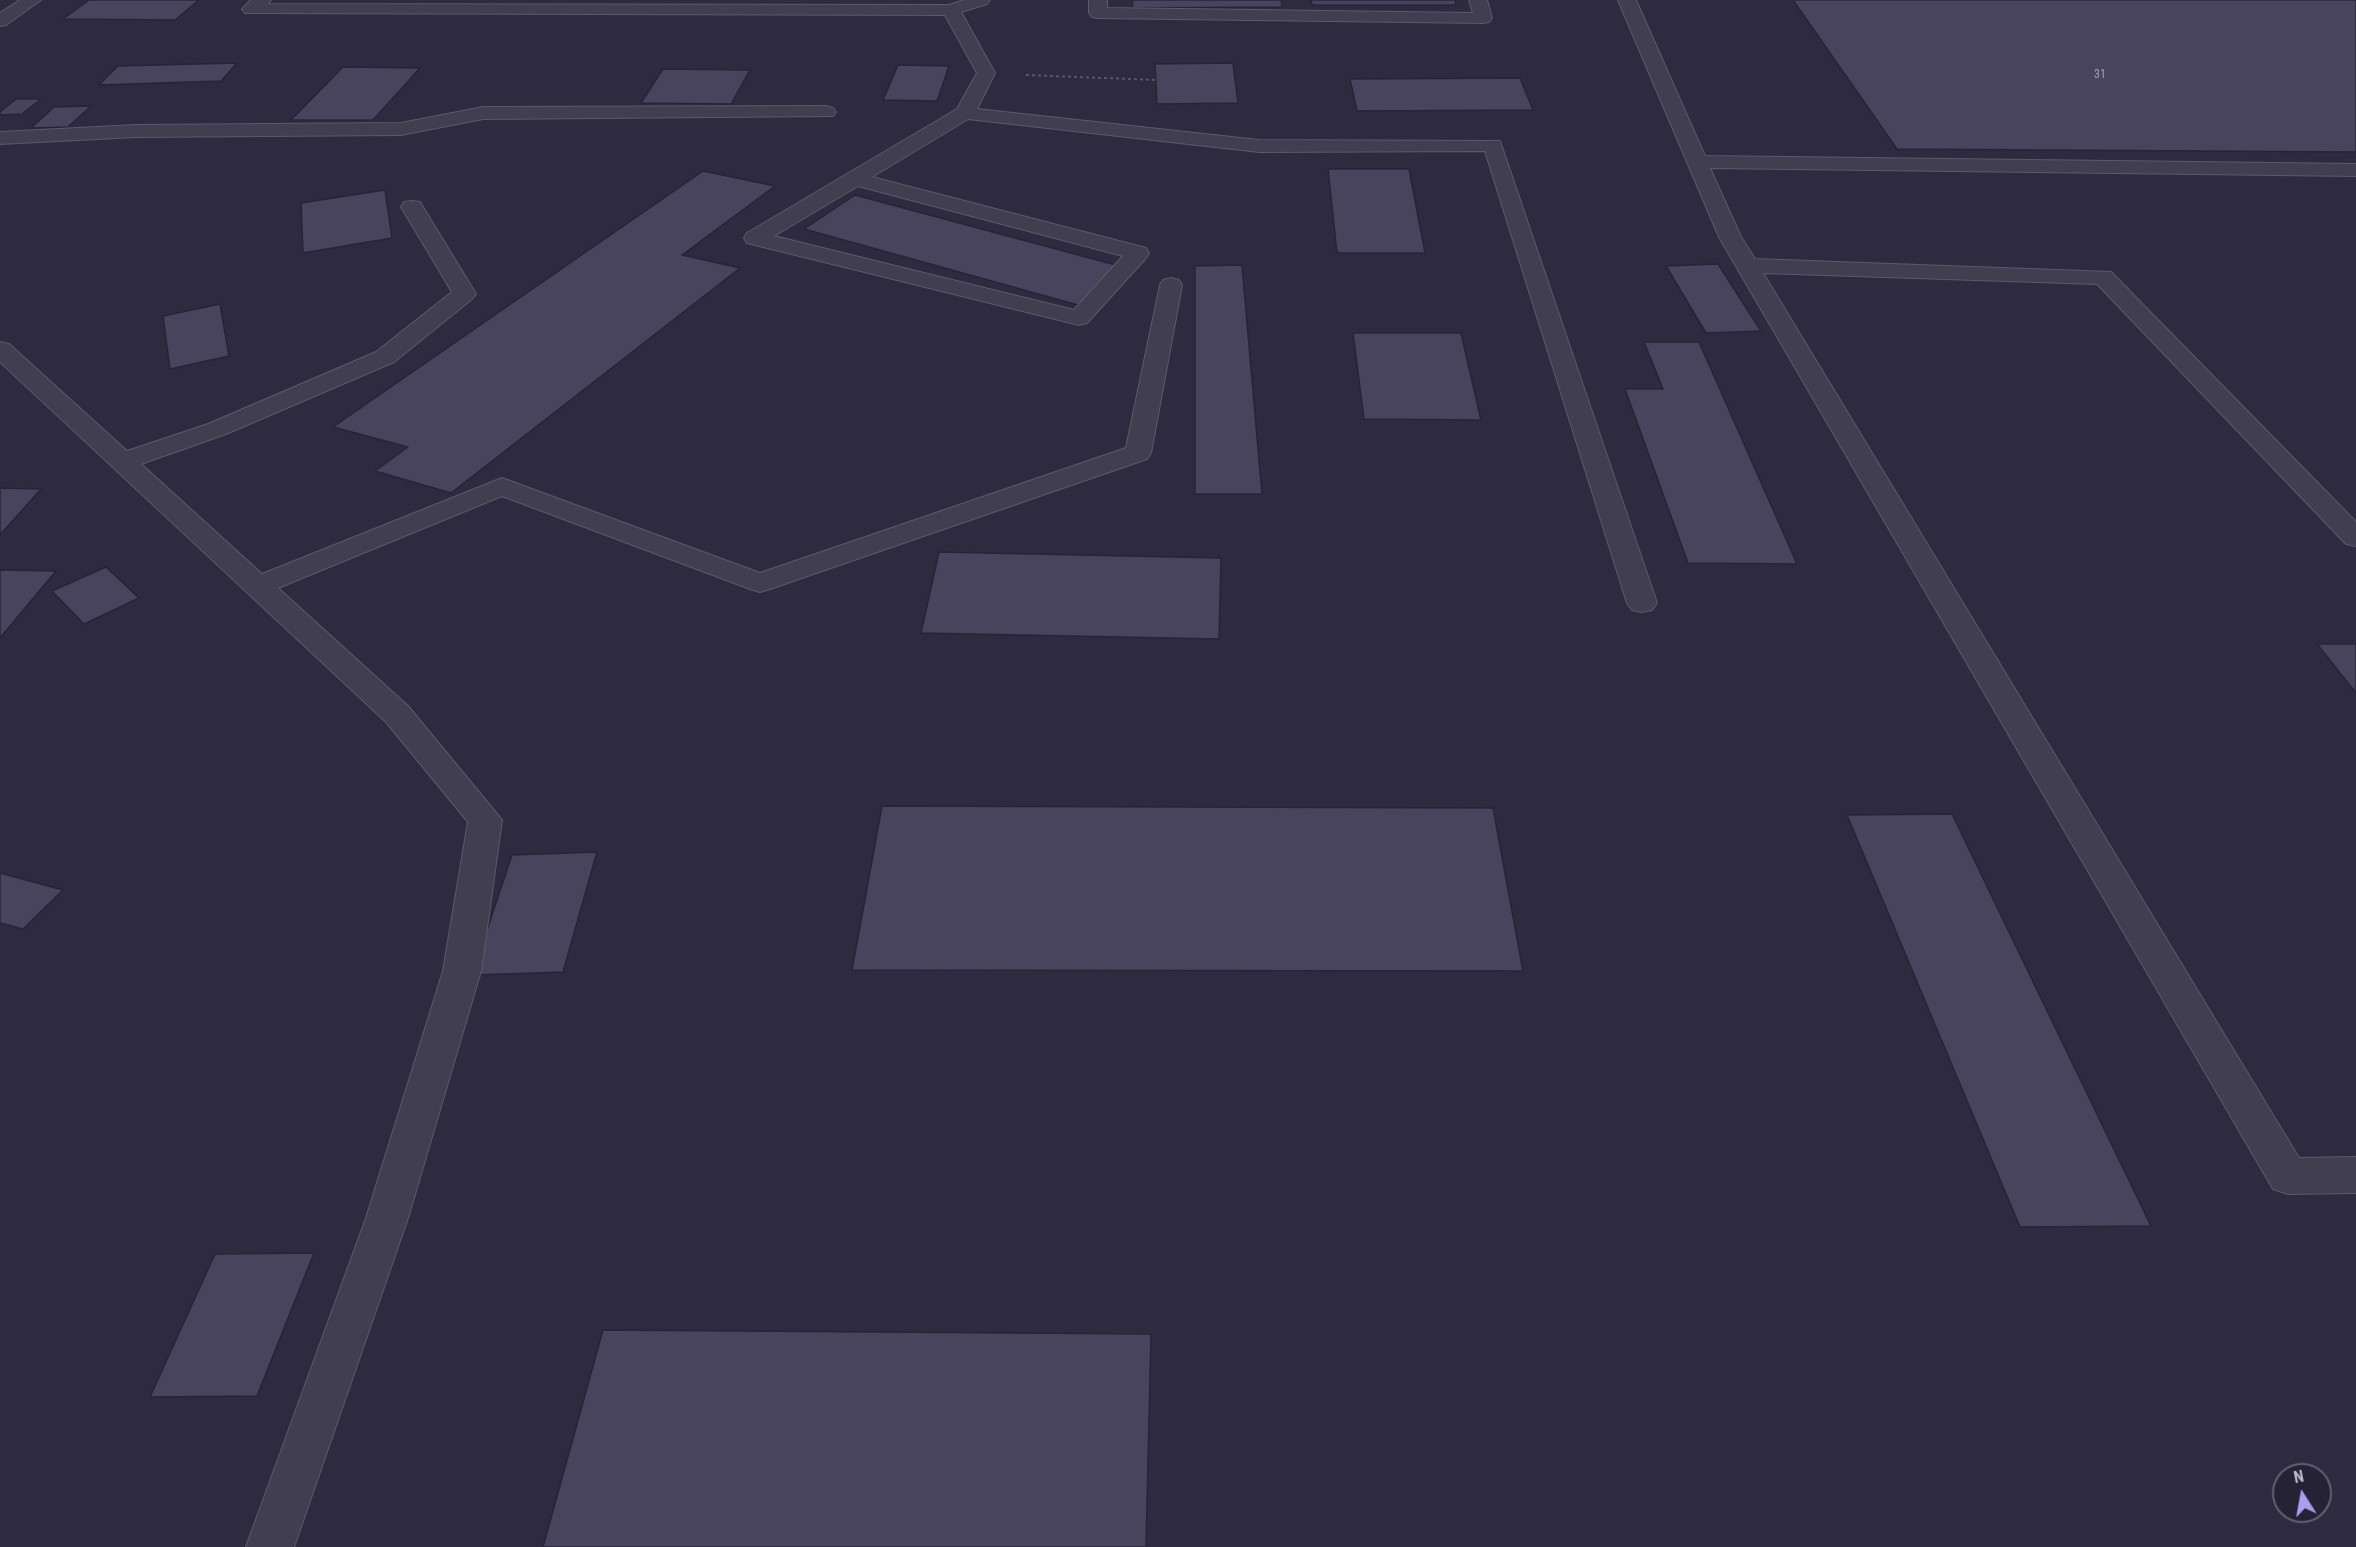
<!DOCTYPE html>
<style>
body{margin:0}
#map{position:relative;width:2356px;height:1547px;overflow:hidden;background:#2e2a40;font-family:"Roboto Condensed",sans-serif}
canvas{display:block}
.north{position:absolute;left:2272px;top:1463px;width:60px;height:60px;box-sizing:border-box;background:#262236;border:2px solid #635f71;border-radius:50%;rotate:349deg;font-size:16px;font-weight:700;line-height:24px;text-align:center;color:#bebbca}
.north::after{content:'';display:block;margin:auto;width:21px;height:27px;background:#ae9cee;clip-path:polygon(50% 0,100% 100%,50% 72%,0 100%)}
</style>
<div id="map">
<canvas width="2356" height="1547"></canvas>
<div class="north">N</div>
</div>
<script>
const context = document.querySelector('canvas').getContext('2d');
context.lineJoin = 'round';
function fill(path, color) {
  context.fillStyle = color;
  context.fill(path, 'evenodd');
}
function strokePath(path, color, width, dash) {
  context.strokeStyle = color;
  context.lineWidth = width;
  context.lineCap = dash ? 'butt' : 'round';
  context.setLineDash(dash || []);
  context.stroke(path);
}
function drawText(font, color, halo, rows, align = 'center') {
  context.font = font + ' "Roboto Condensed",sans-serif';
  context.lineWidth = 4.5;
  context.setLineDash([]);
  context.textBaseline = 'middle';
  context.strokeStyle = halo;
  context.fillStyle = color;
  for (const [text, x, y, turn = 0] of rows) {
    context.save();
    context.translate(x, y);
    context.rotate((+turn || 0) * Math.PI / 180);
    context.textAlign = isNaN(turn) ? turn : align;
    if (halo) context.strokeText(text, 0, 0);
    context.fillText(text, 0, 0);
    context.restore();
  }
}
const building = new Path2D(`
 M89,0H199L175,20L63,19Z
 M1133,0H1281L1282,7L1132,8Z
 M1311,0H1455L1456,5H1312Z
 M1793,0H2356V152L1897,149Z
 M237,63L221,81L99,85L118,66Z
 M1233,63L1238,103L1157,104L1155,64Z
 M898,65L949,66L937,101L883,100Z
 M343,67L420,68L373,120H291Z
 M663,69L750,70L731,104L641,103Z
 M1520,78L1533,110L1357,111L1350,79Z
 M16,99H41L22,114L0,115V112Z
 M91,106L68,127L31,128L54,107Z
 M1328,169H1409L1425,253H1337Z
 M703,171L775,186L682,255L740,268L451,493L375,471L408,447L333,427Z
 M385,190L392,238L303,253L301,203Z
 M855,195L1123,267L1078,305L804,229Z
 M1718,264L1761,331L1706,333L1666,266Z
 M1242,265L1262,494H1195V266Z
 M220,304L229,356L170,369L163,316Z
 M1353,333H1461L1481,420L1364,419Z
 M1644,342H1699L1797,564L1688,563L1625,389H1663Z
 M0,488L41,489L0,535Z
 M939,552L1221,558L1219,639L921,633Z
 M106,567L139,598L84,624L52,591Z
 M0,570L56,571L0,638Z
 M2317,644H2356V693Z
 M882,806L1493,808L1523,971L852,970Z
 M1952,814L2151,1226L2020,1227L1847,815Z
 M597,852L563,972L472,975L512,855Z
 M0,873L63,890L23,929L0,923Z
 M314,1253L257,1396L150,1397L215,1254Z
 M603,1330L1151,1334L1146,1547H543Z`);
const path = new Path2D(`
 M1026,75L1156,80`);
const minor = new Path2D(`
 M20,0H41L6,25L0,26V13Z
 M251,0H271L268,4L949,5L964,0H990L987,4L961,12L995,73L977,109L1259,140L1500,141L1657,603L1652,610L1642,612L1632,610L1627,603L1485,151L1259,152L968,119L872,177L1146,248L1149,253L1146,258L1087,323L1079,325L747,243L744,238L747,233L957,109L977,73L945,15L245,13L242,9ZM858,186L1123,256L1074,310L774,236Z
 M1089,0H1107V8L1473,13L1469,0H1487L1492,18L1489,22L1483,23L1098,18L1092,17L1089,13Z
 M1618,0H1636L1705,156L2356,164V176L1710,168L1741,237L1755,259L2111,272L2356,522V546L2346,544L2097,284L1763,273L2299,1158L2356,1157V1193L2288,1194L2273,1189L1719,237Z
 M826,106L833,108L836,112L833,116L483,119L401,135L136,137L0,144V132L136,125L401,123L483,107Z
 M412,201L420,202L423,207L476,294L472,299L394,362L226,434L141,464L262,574L502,478L760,573L1126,448L1160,285L1163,280L1171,278L1179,280L1182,285L1151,453L1147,459L770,589L760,592L750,589L502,496L278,588L408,706L502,820L481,971L408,1218L294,1547H246L366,1218L443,971L468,822L386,722L0,362V342L9,344L127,451L208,424L376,352L452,292L401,207L404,202Z`);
const numberNames = [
 ["31",2100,75]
];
fill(building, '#49445e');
strokePath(building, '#282438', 1.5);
strokePath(minor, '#5c596b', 2);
strokePath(path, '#545867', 2, [3, 3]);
fill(minor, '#413e50');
drawText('12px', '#a19daf', null, numberNames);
</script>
